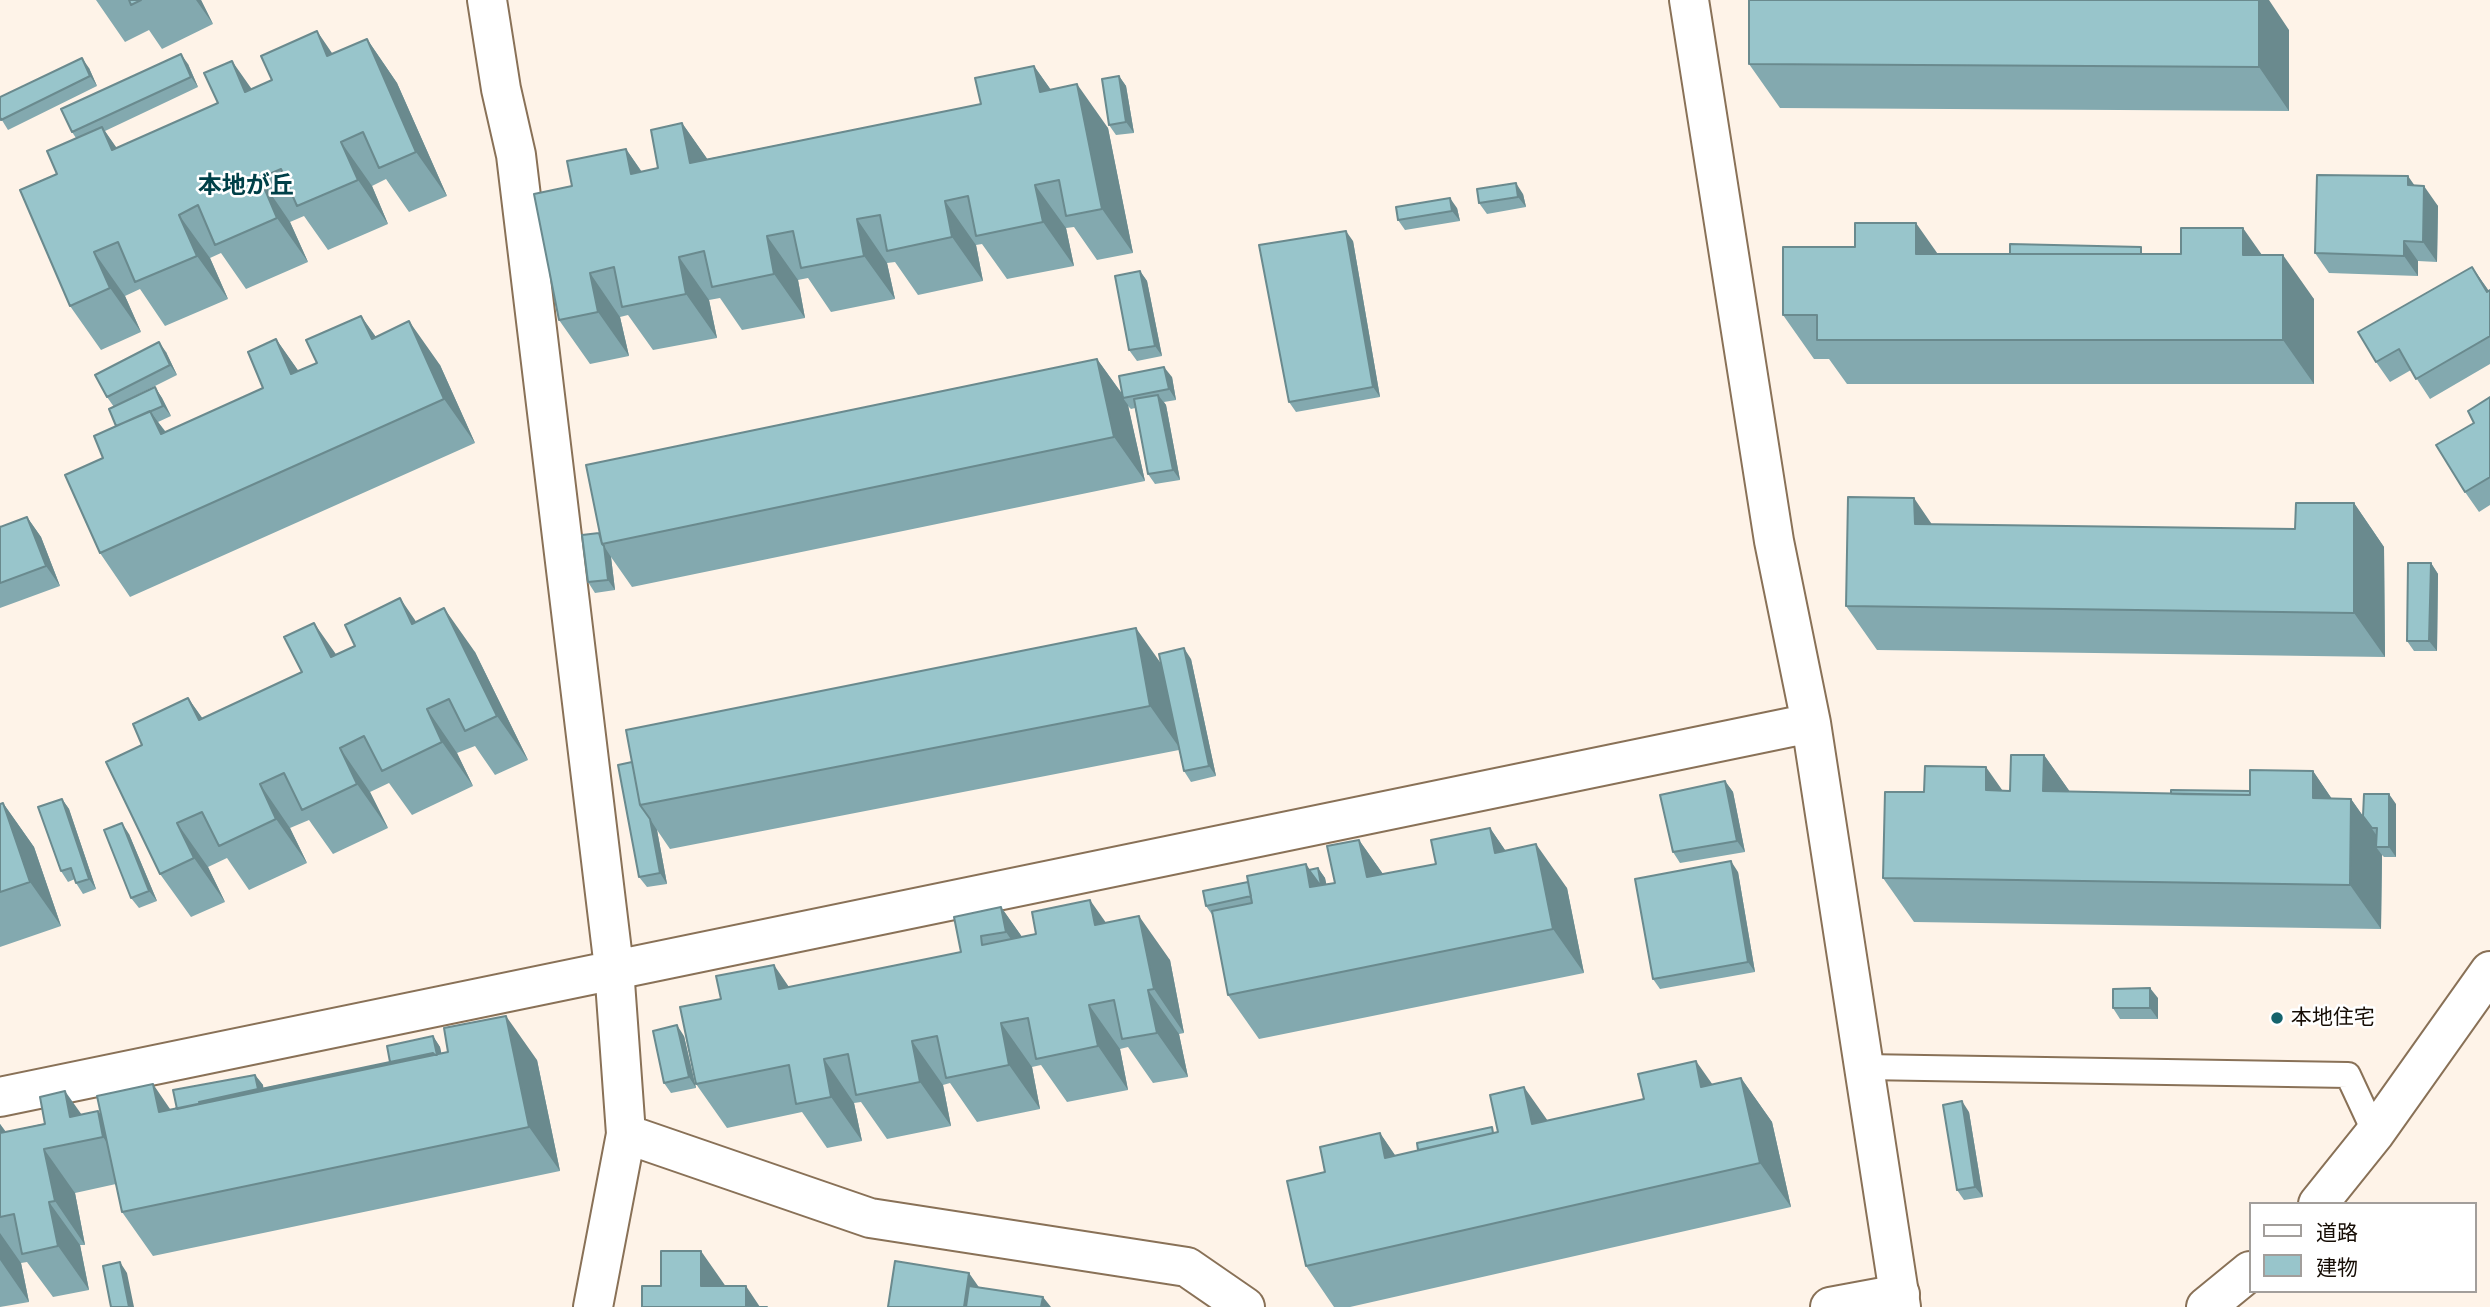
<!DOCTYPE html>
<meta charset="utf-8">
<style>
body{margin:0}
#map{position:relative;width:2490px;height:1307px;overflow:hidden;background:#fef3e8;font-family:Helvetica,"Noto Sans JP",sans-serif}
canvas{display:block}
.legend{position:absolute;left:2249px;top:1202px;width:228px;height:91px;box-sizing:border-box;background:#fff;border:2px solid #a29e9b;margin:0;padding:9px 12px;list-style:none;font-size:21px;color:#160d05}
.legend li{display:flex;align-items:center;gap:14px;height:35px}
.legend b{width:35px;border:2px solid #a29e9b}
</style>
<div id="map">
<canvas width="2490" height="1307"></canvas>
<ul class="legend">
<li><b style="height:9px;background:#fff"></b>道路</li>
<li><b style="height:19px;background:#98c5cb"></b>建物</li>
</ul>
</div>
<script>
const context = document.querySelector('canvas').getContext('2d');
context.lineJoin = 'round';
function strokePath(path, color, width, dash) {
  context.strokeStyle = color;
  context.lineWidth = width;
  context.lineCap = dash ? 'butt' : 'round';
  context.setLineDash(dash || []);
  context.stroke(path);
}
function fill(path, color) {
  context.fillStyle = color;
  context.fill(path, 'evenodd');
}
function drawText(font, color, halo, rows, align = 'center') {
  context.font = font + ' Helvetica,"Noto Sans JP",sans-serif';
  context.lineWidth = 5;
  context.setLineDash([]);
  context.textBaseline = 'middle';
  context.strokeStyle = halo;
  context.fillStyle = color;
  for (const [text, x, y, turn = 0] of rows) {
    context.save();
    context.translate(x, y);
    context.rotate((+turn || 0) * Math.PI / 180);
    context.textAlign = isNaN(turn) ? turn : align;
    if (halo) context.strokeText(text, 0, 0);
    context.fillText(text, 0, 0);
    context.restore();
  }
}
const lane = new Path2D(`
 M1864,1067L2348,1075L2375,1133`);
const street = new Path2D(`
 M626,1134L870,1218L1187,1267L1245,1307
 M593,1307L626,1134L614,968
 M1830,1307L1900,1294`);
const secondary = new Path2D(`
 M487,0L501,89L516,155L614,968
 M1689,0L1774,541L1811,723L1901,1307
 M0,1097L1811,723
 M2318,1204L2375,1133L2490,971
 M2206,1307L2250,1271`);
const wall = new Path2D(`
 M96,0H201L213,24L162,49L149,30L125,42Z
 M2289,30V111L1780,108L1749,64Z
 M367,39L397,83L447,196L409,212L386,179L372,186L388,224L328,250L304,216L290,222L308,262L246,289L221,253L210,258L228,299L165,326L140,289L125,296L141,332L101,350L70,306L57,174L76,138L72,132L188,64L198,87L105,131L116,148Z
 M1034,66L1051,90L1108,128L1133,253L1097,260L1074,227L1066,228L1074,266L1007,279L982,244L976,245L983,281L918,295L895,262L887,263L895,299L831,312L808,278L798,280L805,318L742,330L720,298L709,300L717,338L653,350L628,315L620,317L629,356L590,364L559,320L572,186L626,149L642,172L658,168L682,123L707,159L981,104Z
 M89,68L97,86L8,130L0,117Z
 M1119,76L1126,86L1134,133L1116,135L1109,125Z
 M2414,185L2438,206L2437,262L2418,261V276L2329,273L2315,253Z
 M1523,194L1526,207L1487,214L1479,203Z
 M1457,208L1460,221L1405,230L1398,220Z
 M1353,241L1380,397L1296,412L1289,402Z
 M1938,254L2261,255L2314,299V384H1847L1829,359H1814L1783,315Z
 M2472,267L2489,291L2490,290V364L2430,399L2411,370L2390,382L2376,362Z
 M1140,271L1147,281L1162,356L1137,361L1129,350Z
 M361,316L376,337L440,365L475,443L130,597L100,553L103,458L116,426L114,407L107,397L166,352L177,375L115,406L155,387L162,398L171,416L158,422L166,432L263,388L276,339L298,371L317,363Z
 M1097,359L1123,395L1172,377L1176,400L1164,402L1166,405L1180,480L1155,484L1148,474L1135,408L1131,409L1128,406L1145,481L632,587L611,557L615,590L595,593L588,582L599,533Z
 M2490,397V505L2479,512L2465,492L2474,423Z
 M2354,503L2384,547L2385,657L1877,650L1846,606L1932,525L2295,529Z
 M27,517L41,537L60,586L0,608V525L1,527Z
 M2431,563L2438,574L2437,651H2414L2407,641Z
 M416,622L475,652L528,760L495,775L475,746L457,753L473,786L412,815L389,783L370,792L388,828L333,854L309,820L290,828L307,863L249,890L227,858L208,867L225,902L191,917L160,874L142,745L188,698L203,719L302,672L336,654Z
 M1191,659L1216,776L1191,782L1184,771L1179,750L670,849L657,830L667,884L647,887L639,877L618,765Z
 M2044,755L2070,792L2171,794L2250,791L2313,771L2331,798L2351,799L2363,816L2396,804V857H2384L2382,855L2381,929L1914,922L1883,878L1924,792L2010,791Z
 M1725,781L1733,792L1745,852L1680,863L1673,852Z
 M62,799L69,809L96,889L83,894L76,883L75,879L68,882L61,871Z
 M3,803L34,847L61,926L0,947V804Z
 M1490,828L1505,850L1567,888L1584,973L1259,1039L1228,995L1213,916L1206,906L1306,864L1309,870L1318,868L1325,878L1326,884L1335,883L1359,840L1383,874L1436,864Z
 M129,834L157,901L139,908L131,898Z
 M1738,872L1755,972L1660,989L1653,979Z
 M1001,907L1022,937L1106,923L1170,960L1184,1033L1179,1034L1188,1077L1153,1083L1128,1047L1120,1049L1128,1090L1067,1102L1041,1065L1032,1067L1040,1109L977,1122L950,1083L943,1085L951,1126L887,1139L861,1102L854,1103L862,1141L827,1148L802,1112L727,1128L696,1084L721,999L789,987L961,952Z
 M2158,998V1019H2120L2113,1008Z
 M433,1036L440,1047L441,1054L537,1060L560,1171L153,1256L122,1212L116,1184L75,1193L85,1245H80L89,1290L53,1297L27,1262L21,1263L29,1302L0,1307V1124L6,1132L98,1111L102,1117L171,1110L177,1109L255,1075L263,1085V1088L390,1062Z
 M684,1036L696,1088L671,1093L664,1083Z
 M1741,1078L1772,1122L1791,1207L1350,1307H1334L1306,1266L1325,1172L1380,1133L1395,1156Z
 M1969,1112L1983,1197L1964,1200L1957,1190Z`);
const shadedWall = new Path2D(`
 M196,0H201L213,24Z
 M2259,0H2269L2289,30V111L2259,67Z
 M317,31L347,75L327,56Z
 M367,39L397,83L447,196L416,152Z
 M181,54L188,64L198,87L191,77Z
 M82,58L89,68L97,86L90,76Z
 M232,61L263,105L245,92Z
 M1034,66L1065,110L1040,92Z
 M1119,76L1126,86L1134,133L1126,122Z
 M1077,84L1108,128L1133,253L1102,209Z
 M682,123L713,167L690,163Z
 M102,127L133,171L112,150Z
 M341,142L372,186L388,224L358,180Z
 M626,149L656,193L631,174Z
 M2408,176L2422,196L2408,185Z
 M260,178L290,222L308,262L277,218Z
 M1516,183L1523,194L1526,207L1518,197Z
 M1035,185L1066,228L1074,266L1043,222Z
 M2424,186L2438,206L2437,262L2423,242Z
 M1450,198L1457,208L1460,221L1452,211Z
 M945,201L976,245L983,281L952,237Z
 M179,215L210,258L228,299L197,256Z
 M857,219L887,263L895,299L864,256Z
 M1916,223L1947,267L1916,254Z
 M2243,228L2274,272L2243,255Z
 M1346,231L1353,241L1380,397L1373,387Z
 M767,236L798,280L805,318L774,274Z
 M2404,241L2418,261V276L2404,256Z
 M94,252L125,296L141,332L110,288Z
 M2283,255L2314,299V384L2283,340Z
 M679,257L709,300L717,338L686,294Z
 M2472,267L2486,287L2490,293V296Z
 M1140,271L1147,281L1162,356L1155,346Z
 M590,273L620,317L629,356L598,312Z
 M361,316L392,360L372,339Z
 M409,321L440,365L475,443L444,399Z
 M276,339L307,383L291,374Z
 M159,342L166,352L177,375L170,365Z
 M1097,359L1125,398H1123L1128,405L1145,481L1114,437Z
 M1164,367L1172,377L1176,400L1169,389Z
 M155,387L162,398L171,416L163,406Z
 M1158,395L1166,405L1180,480L1173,470Z
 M150,411L177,448L161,434Z
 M1914,498L1944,542L1915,524Z
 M2354,503L2384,547L2385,657L2354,613Z
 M27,517L41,537L60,586L46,566Z
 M604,546L611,557L615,590L608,580Z
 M2431,563L2438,574L2437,651L2429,641Z
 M400,598L430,642L412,624Z
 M444,608L475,652L528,760L497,716Z
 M314,623L345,667L331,657Z
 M1136,628L1167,672L1181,750L1150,706Z
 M1184,648L1191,659L1216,776L1209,766Z
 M188,698L217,739L199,720Z
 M427,709L457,753L473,786L442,742Z
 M340,748L370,792L388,828L357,784Z
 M2044,755L2075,799L2043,791Z
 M1986,767L2017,811L1986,790Z
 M2313,771L2343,815L2313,798Z
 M1725,781L1733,792L1745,852L1737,841Z
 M260,784L290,828L307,863L276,819Z
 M2389,794L2396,804V857L2389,847Z
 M62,799L69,809L96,889L89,879Z
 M2351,799L2382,843L2376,847L2382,855L2381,929L2350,885Z
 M3,803L34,847L61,926L30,882Z
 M650,819L657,830L667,884L660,873Z
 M122,823L129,834L157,901L149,891Z
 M177,823L208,867L225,902L194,858Z
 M1490,828L1520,872L1495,853Z
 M1359,840L1390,884L1367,877Z
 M1536,844L1567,888L1584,973L1553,929Z
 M1731,861L1738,872L1755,972L1748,962Z
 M1306,864L1336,908L1310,887Z
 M1318,868L1325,878L1329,896L1321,886Z
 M1090,900L1121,944L1095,925Z
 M1001,907L1032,951L1036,976L1006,932Z
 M1139,916L1170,960L1184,1033L1154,989Z
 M774,965L804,1009L779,989Z
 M2150,988L2158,998V1019L2150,1008Z
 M1148,990L1179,1034L1188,1077L1157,1033Z
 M1089,1005L1120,1049L1128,1090L1098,1046Z
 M506,1016L537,1060L560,1171L529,1127Z
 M1001,1023L1032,1067L1040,1109L1009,1065Z
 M677,1025L684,1036L696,1088L689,1077Z
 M433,1036L440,1047L445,1069L438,1075Z
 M912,1041L943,1085L951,1126L920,1082Z
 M824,1059L854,1103L862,1141L831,1097Z
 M1696,1061L1727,1105L1701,1087Z
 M255,1075L263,1085L266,1105L259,1095Z
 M1741,1078L1772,1122L1791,1207L1760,1163Z
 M153,1084L183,1128L159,1112Z
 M1524,1087L1555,1131L1532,1124Z
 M65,1091L96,1135L70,1117Z
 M1962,1101L1969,1112L1983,1197L1975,1187Z
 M98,1111L129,1155L134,1181L103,1137Z
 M0,1124L23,1156L0,1139Z
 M1380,1133L1410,1177L1385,1158Z
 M44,1149L75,1193L85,1245L55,1201Z
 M49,1202L80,1245L89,1290L58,1246Z
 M0,1233L21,1263L29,1302L0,1260Z
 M701,1251L736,1301L701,1286Z
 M120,1262L127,1273L134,1307H129Z
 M969,1273L983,1293L981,1307H964Z
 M746,1286L760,1307H746Z
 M1043,1297L1051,1307H1041Z`);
const building = new Path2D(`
 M129,0H141L131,5Z
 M1749,0H2259V67L1749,64Z
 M317,31L327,56L367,39L416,152L379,168L363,132L341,142L358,180L297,206L281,169L260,178L277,218L215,245L198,205L179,215L197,256L135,282L118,242L94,252L110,288L70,306L20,190L57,174L47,151L102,127L112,150L218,103L204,73L232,61L245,92L272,80L261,56Z
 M181,54L191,77L72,132L61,109Z
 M82,58L90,76L1,120L0,117V97Z
 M1034,66L1040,92L1077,84L1102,209L1066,216L1059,180L1035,185L1043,222L976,236L968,196L945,201L952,237L887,251L880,215L857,219L864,256L801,268L793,231L767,236L774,274L712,287L704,251L679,257L686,294L622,307L614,267L590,273L598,312L559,320L534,194L572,186L567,161L626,149L631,174L658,168L651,130L682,123L690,163L981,104L975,78Z
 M1119,76L1126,122L1109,125L1102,79Z
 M2317,175L2408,176V185L2424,186L2423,242L2404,241V256L2315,253Z
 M1516,183L1518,197L1479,203L1477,189Z
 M1450,198L1452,211L1398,220L1396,207Z
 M1855,223H1916V254H2181V228H2243V255H2283V340H1817V315H1783V247H1855Z
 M1346,231L1373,387L1289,402L1259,245Z
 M2010,244L2141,247V254H2010Z
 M2472,267L2487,292L2490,290V336L2416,379L2399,349L2376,362L2358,332Z
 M1140,271L1155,346L1129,350L1115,276Z
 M361,316L372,339L409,321L444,399L100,553L65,475L103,458L94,436L150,411L161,434L263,388L248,352L276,339L291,374L317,363L306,340Z
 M159,342L170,365L107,397L95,375Z
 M1097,359L1114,437L602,544L586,465Z
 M1164,367L1169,389L1123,398L1119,376Z
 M155,387L163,406L116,426L109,409Z
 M1158,395L1173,470L1148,474L1134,399Z
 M2490,397V477L2465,492L2436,445L2474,423L2468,411Z
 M1848,497L1914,498L1915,524L2295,529L2296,503H2354V613L1846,606Z
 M27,517L46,566L0,583V527Z
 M599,533L602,544L604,546L608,580L588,582L582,535Z
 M2408,563H2431L2429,641H2407Z
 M400,598L412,624L444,608L497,716L465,731L449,699L427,709L442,742L382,771L364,736L340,748L357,784L302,810L284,773L260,784L276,819L219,846L202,812L177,823L194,858L160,874L106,762L142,745L133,724L188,698L199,720L302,672L284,637L314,623L331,657L355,646L345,625Z
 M1136,628L1150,706L640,805L626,730Z
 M1184,648L1209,766L1184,771L1159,654Z
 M2011,755H2044L2043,791L2250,795V770L2313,771V798L2351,799L2350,885L1883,878L1885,792H1924L1925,766L1986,767V790L2010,791Z
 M632,762L640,805L650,819L660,873L639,877L618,765Z
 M1725,781L1737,841L1673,852L1660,795Z
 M2171,790L2250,791V795L2171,794Z
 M2364,794H2389V847H2376L2377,828H2372L2363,816Z
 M62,799L89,879L76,883L71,868L61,871L38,807Z
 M3,803L30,882L0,892V804Z
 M122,823L149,891L131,898L104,830Z
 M1490,828L1495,853L1536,844L1553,929L1228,995L1212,911L1252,903L1247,876L1306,864L1310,887L1335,883L1327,846L1359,840L1367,877L1436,864L1431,840Z
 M1731,861L1748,962L1653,979L1635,879Z
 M1318,868L1321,885H1320L1309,870Z
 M1248,882L1251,896L1206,906L1203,891Z
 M1090,900L1095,925L1139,916L1154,989L1148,990L1157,1033L1122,1039L1114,1000L1089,1005L1098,1046L1036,1059L1028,1018L1001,1023L1009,1065L946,1078L937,1036L912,1041L920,1082L856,1095L848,1054L824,1059L831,1097L796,1104L789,1065L696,1084L680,1007L721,999L716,976L774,965L779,989L961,952L954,917L1001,907L1006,932L981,936L982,945L1036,934L1032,912Z
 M2150,988V1008H2113V989Z
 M506,1016L529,1127L122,1212L97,1096L153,1084L159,1112L448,1052L444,1028Z
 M677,1025L689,1077L664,1083L653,1031Z
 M433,1036L437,1055H435L433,1053L390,1062L387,1046Z
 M433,1053L434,1055L200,1104L199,1102Z
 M1696,1061L1701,1087L1741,1078L1760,1163L1306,1266L1287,1181L1325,1172L1320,1147L1380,1133L1385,1158L1498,1132L1490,1095L1524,1087L1532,1124L1644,1099L1638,1074Z
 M255,1075L258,1089L199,1102L200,1104L177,1109L173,1090Z
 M65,1091L70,1117L98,1111L103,1137L44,1149L55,1201L49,1202L58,1246L22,1254L14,1214L0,1217V1133L45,1124L40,1097Z
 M1962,1101L1975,1187L1957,1190L1943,1105Z
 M1492,1127L1493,1133L1418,1150L1417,1143Z
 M661,1251H701V1286H746V1307H767H642V1286H661Z
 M895,1261L969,1273L964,1307H888Z
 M120,1262L129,1307H111L103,1266Z
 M969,1286L1043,1297L1041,1307H966Z`);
const markers = [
 [2277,1018,7,"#15636c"]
];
const poiNames = [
 ["本地住宅",2291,1018]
];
const quarterNames = [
 ["本地が丘",246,186]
];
strokePath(lane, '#897157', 28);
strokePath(street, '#897157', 42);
strokePath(secondary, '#897157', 42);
strokePath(lane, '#fff', 24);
strokePath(street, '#fff', 38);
strokePath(secondary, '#fff', 38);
fill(wall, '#83a9af');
fill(shadedWall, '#6a8a8e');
fill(building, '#98c5cb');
strokePath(building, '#6a8a8e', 2);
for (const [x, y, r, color] of markers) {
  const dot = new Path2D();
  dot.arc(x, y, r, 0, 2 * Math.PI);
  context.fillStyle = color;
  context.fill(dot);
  strokePath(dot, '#fff', 2.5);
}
drawText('21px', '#160d05', '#fff', poiNames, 'left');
drawText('bold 24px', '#004048', '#fff', quarterNames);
</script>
